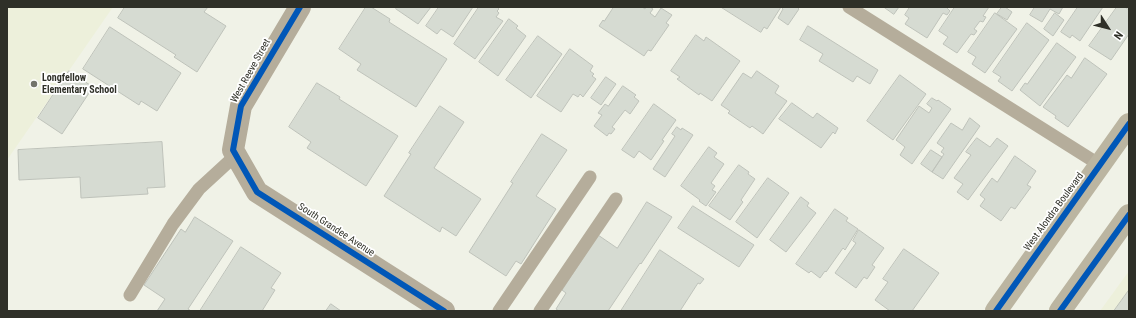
<!DOCTYPE html>
<style>
body{margin:0}
#map{position:relative;width:1136px;height:318px;overflow:hidden;background:#f0f2e7;font-family:"Roboto Condensed",sans-serif}
canvas{display:block}
.frame{position:absolute;inset:0;border:8px solid #2f3028;pointer-events:none}
.north{position:absolute;left:1088px;top:8px;width:40px;height:40px;-webkit-text-stroke:3px #fff;paint-order:stroke;rotate:126deg;font-size:11px;font-weight:700;line-height:16px;text-align:center;color:#2f3028}
.north::after{content:'';display:block;margin:auto;width:14px;height:18px;background:#2f3028;clip-path:polygon(50% 0,100% 100%,50% 72%,0 100%)}
</style>
<div id="map">
<canvas width="1136" height="318"></canvas>
<div class="frame"></div>
<div class="north">N</div>
</div>
<script>
const context = document.querySelector('canvas').getContext('2d');
context.lineJoin = 'round';
function fill(path, color) {
  context.fillStyle = color;
  context.fill(path, 'evenodd');
}
function strokePath(path, color, width, dash) {
  context.strokeStyle = color;
  context.lineWidth = width;
  context.lineCap = dash ? 'butt' : 'round';
  context.setLineDash(dash || []);
  context.stroke(path);
}
function drawText(font, color, halo, rows, align = 'center') {
  context.font = font + ' "Roboto Condensed",sans-serif';
  context.lineWidth = 3.5;
  context.setLineDash([]);
  context.textBaseline = 'middle';
  context.strokeStyle = halo;
  context.fillStyle = color;
  for (const [text, x, y, turn = 0] of rows) {
    context.save();
    context.translate(x, y);
    context.rotate((+turn || 0) * Math.PI / 180);
    context.textAlign = isNaN(turn) ? turn : align;
    if (halo) context.strokeText(text, 0, 0);
    context.fillText(text, 0, 0);
    context.restore();
  }
}
const built = new Path2D(`
 M7,7H113L7,160Z
 M1129,271V311H1100Z`);
const building = new Path2D(`
 M125,7H208L204,12L226,26L197,72L174,57L176,55L118,18Z
 M366,7H371L390,19L389,22L447,59L416,107L357,70L361,64L339,49Z
 M397,7H431L418,24L396,9Z
 M439,7H473L453,37L441,29L437,34L426,26Z
 M479,7H497L499,9L497,11L499,13L496,17L503,21L475,59L454,44Z
 M614,7H642L645,9L646,7H650L653,9L650,13L655,17L661,8L672,15L666,23L669,25L651,51L648,50L644,56L599,26L603,20L604,21Z
 M721,7H797L799,9L788,25L778,18L783,9L781,7L767,29L764,27L761,32Z
 M884,7H899L894,14Z
 M910,7H948L947,8L950,11L947,15L943,13L927,38L905,24L909,18L905,15Z
 M955,7H989L983,16L986,17L983,22L980,21L974,29L977,31L974,35L971,34L957,53L943,44L948,37L939,31Z
 M1002,7H1005L1012,12L1007,20L997,14Z
 M1035,7H1063L1059,14L1050,9L1042,22L1030,15Z
 M1078,7H1103L1080,41L1072,35L1070,38L1061,32Z
 M1117,7H1125L1129,10V34L1111,60L1089,46Z
 M995,13L1017,29L985,73L972,64L976,57L968,52Z
 M1055,13L1064,20L1053,36L1044,29Z
 M509,19L518,26L516,28L526,36L498,76L479,62Z
 M1027,23L1049,40L1012,91L998,81L1001,77L993,72Z
 M808,26L878,70L870,84L857,76L853,82L819,61L823,54L800,40Z
 M110,27L181,73L157,111L141,101L139,105L83,69Z
 M696,35L704,41L706,37L740,61L712,101L700,93L699,95L677,79L680,77L671,71Z
 M538,36L562,54L531,98L506,80Z
 M1057,43L1076,57L1040,106L1020,90L1025,83L1027,84Z
 M570,49L593,66L590,71L594,74L592,76L596,79L583,97L580,94L578,97L573,94L561,112L537,96Z
 M1085,58L1107,74L1068,127L1055,118L1056,116L1043,107L1067,75L1071,78Z
 M69,71L93,87L62,134L38,118Z
 M757,71L779,86L775,93L787,101L763,134L752,126L750,128L728,113L730,111L721,105L743,73L751,78Z
 M900,75L926,94L893,140L867,121Z
 M606,77L616,84L601,105L591,98Z
 M317,83L340,97L339,99L398,136L366,186L307,148L311,142L289,127Z
 M623,86L636,95L634,97L639,101L630,114L625,110L612,127L615,129L611,134L609,133L607,136L594,126L602,115L598,113L605,104L608,106Z
 M932,98L937,101L938,100L951,109L912,164L900,155L905,147L896,140L919,106L929,113L932,108L927,104Z
 M792,103L813,118L817,113L838,128L835,134L833,132L821,148L779,119Z
 M654,104L676,120L662,140L664,141L651,160L639,151L634,158L622,150Z
 M440,106L464,122L434,168L481,199L456,236L442,227L440,232L384,196L411,154L409,153Z
 M970,118L980,126L943,179L932,172L944,154L941,152L944,148L937,143L951,123L962,130Z
 M677,127L681,130L682,128L693,135L665,177L653,169L675,136L672,134Z
 M542,134L567,150L536,196L556,209L521,264L516,261L506,276L469,252L513,183L511,182Z
 M977,138L990,147L997,138L1008,146L968,200L957,192L963,184L954,178L971,155L966,152Z
 M162,142L165,187L147,188L148,194L81,198L80,177L19,180L18,150Z
 M709,147L717,153L714,157L724,164L711,183L715,186L712,190L716,192L706,206L699,201L700,200L681,186Z
 M931,150L942,157L932,172L921,164Z
 M1015,156L1036,171L1027,185L1031,187L1015,209L1011,207L1001,221L980,206L985,199L980,195L992,178L997,182Z
 M739,165L749,172L748,174L755,179L741,200L743,202L730,220L709,206Z
 M768,178L789,193L757,238L736,222Z
 M801,197L809,203L807,206L816,213L786,252L770,240Z
 M647,202L672,217L641,264L640,263L608,311H559L556,309L566,293L562,290L598,235L617,248Z
 M693,206L754,245L739,267L678,228Z
 M835,209L848,218L846,221L858,229L845,250L843,248L826,272L825,271L820,278L811,271L809,273L796,264Z
 M195,217L233,241L188,309L191,311H157L165,299L144,285L181,229L185,232Z
 M859,230L884,248L872,265L875,267L867,279L864,277L856,288L835,273L856,243L853,241Z
 M241,247L281,273L271,288L275,290L262,311H200Z
 M904,249L939,273L912,311H890L875,300L888,282L883,279Z
 M660,250L704,279L700,284L698,283L680,311H621Z
 M1129,290V311H1114Z
 M331,304L341,311H326Z`);
const lane = new Path2D(`
 M849,7L1100,165
 M130,295L173,224L199,189L236,155
 M499,311L590,177
 M540,311L616,199`);
const street = new Path2D(`
 M300,7L241,106L233,150L257,192L444,311`);
const secondary = new Path2D(`
 M996,311L1129,124
 M1060,311L1129,215`);
const cycleway = new Path2D(`
 M300,7L241,106L233,150L257,192L444,311
 M996,311L1129,124
 M1060,311L1129,215`);
const markers = [
 [34,84,4,"#73746b"]
];
const streetNames = [
 ["West Reeve Street",251,71,-61],
 ["West Alondra Boulevard",1054,212,-54],
 ["South Grandee Avenue",336,230,33]
];
const poiNames = [
 ["Longfellow",42,78],
 ["Elementary School",42,90]
];
fill(built, '#edf0db');
fill(building, '#d6dbd2');
strokePath(building, '#bec2ba', 1);
strokePath(lane, '#b5ad9b', 13);
strokePath(street, '#b5ad9b', 22);
strokePath(secondary, '#bbb5a1', 22);
strokePath(cycleway, '#0057b8', 6);
for (const [x, y, r, color] of markers) {
  const dot = new Path2D();
  dot.arc(x, y, r, 0, 2 * Math.PI);
  context.fillStyle = color;
  context.fill(dot);
  strokePath(dot, '#fff', 1.5);
}
drawText('10px', '#2f3028', '#fff', streetNames);
drawText('bold 10px', '#2f3028', '#fff', poiNames, 'left');
</script>
